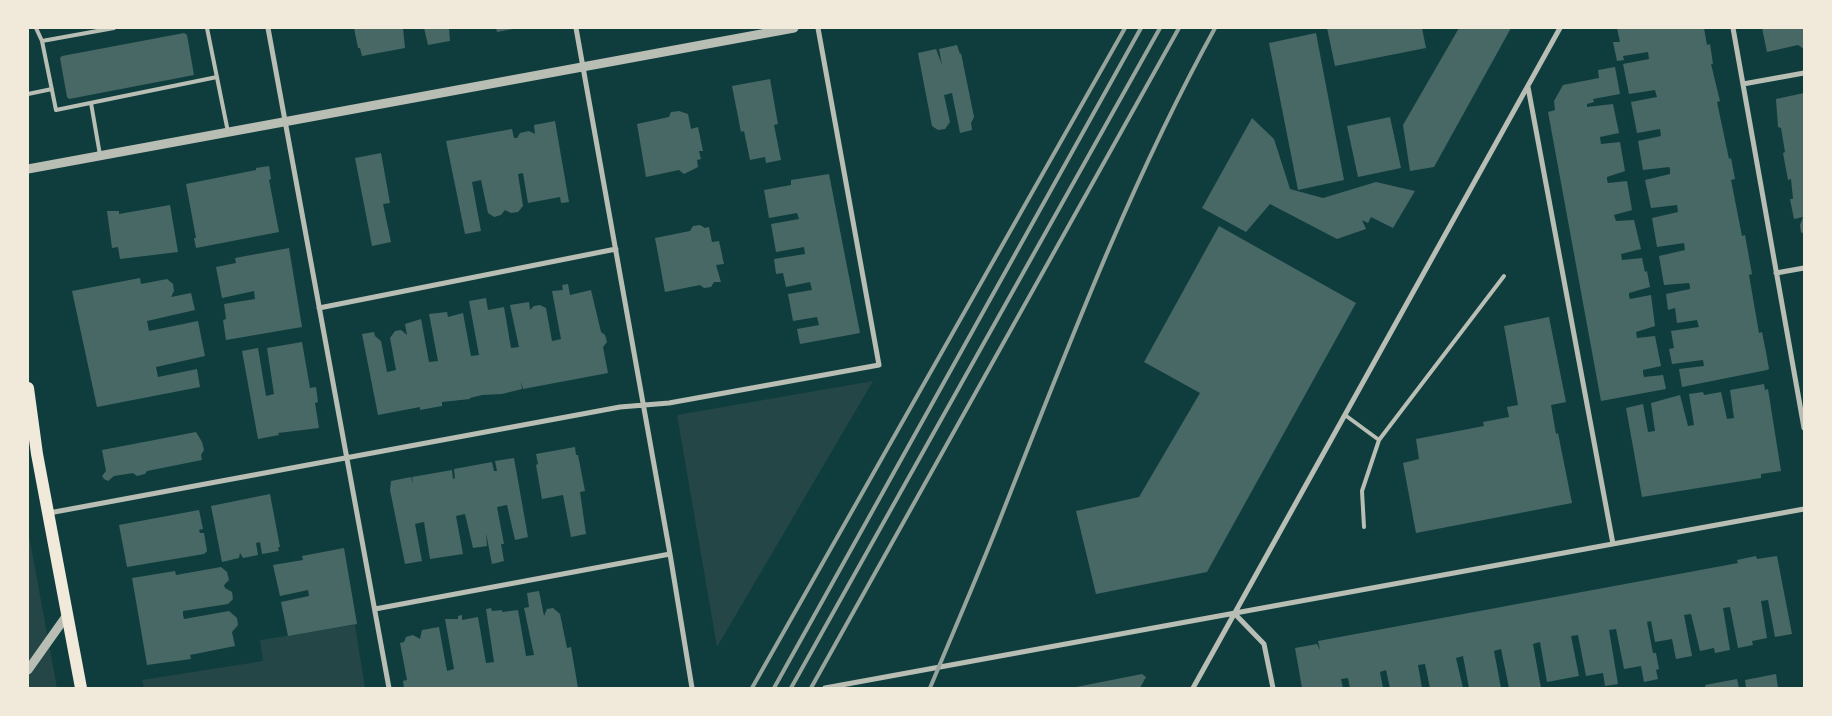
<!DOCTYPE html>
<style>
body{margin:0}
#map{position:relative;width:1832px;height:716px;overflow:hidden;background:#0f3d3e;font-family:"Exo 2",sans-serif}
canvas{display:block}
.frame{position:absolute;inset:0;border:29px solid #f1e9da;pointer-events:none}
</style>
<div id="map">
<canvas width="1832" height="716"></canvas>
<div class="frame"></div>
</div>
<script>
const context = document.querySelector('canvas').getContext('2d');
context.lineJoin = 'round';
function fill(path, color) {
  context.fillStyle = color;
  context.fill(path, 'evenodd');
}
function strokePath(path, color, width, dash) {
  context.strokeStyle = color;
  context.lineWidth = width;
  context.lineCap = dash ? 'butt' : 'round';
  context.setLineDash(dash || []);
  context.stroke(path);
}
const green = new Path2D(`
 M873,381L717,647L677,415Z
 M28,530L57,688H28Z
 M355,625L365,688H144L142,680L263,661L260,640Z`);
const building = new Path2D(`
 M354,28H403L405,48L362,56L360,48H358Z
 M424,28H449L450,41L428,45Z
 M496,28H518L497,32Z
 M1327,28H1422L1426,48L1335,66Z
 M1459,28H1511L1434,167L1410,171L1403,125Z
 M1617,28H1704L1707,45L1710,44L1713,64H1711L1720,101L1717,102L1729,159L1731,158L1735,179L1731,180L1742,236L1745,235L1752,274L1749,275L1759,333L1762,332L1766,352L1769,369L1767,370L1682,387L1679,369L1704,366L1703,360L1672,364L1669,349L1674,348L1671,331L1699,327L1697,320L1677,323L1675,308L1668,310L1666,294L1690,289V286L1689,283L1664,285L1659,256L1685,250L1684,243L1657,247L1652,218L1678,212L1677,205L1651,208L1645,180L1670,174V169L1669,167L1643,170L1638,141L1661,136L1660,129L1637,133L1631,102L1657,97L1655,90L1629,94L1623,64L1649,59L1648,52L1623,56L1624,60L1617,61L1613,42H1620Z
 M1762,28H1804V49L1798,45L1767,52Z
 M184,33L187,35L194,75L69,99L67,97L60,58L62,56Z
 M1316,33L1344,180L1298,190L1269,43Z
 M957,45L960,54L961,53L974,117L971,123L972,130L960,133L952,93L944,95L950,122L945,129L938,130L932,126L918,53L936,49L942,65L939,49Z
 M1615,67L1620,94L1593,99L1594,102L1587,104V107L1613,104L1619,133L1600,137L1601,144L1620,142L1625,171L1607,177V180L1608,183L1627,181L1632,210L1614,215L1616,221L1634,220L1641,249L1621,254L1622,260L1642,258L1645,272L1647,271L1650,287L1629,293V296L1630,299L1651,295L1655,326L1636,332L1637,338L1655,336L1661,366L1643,370V373L1644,377L1663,375L1666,389L1601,401L1548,112L1555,110L1554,101L1563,85L1599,78L1598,70Z
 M770,79L778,124L774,125L781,160L766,163L765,157L750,160L744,131L741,132L732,86Z
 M1804,93V234L1801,232L1800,225L1803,217L1794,219L1790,199H1793L1791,179L1788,180L1783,153L1785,152L1781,128L1778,127L1776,99Z
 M679,111L688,114L691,129L698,127L703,151H699L701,159L697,160L698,167L684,174L679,170L646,177L637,124L669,117L671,112Z
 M1390,117L1401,168L1358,177L1347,126Z
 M1252,118L1274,139L1290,189L1323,198L1376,182L1415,191L1393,228L1371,217L1368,223L1362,220L1366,229L1337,239L1270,204L1246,232L1202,208Z
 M555,121L569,202L561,203L560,197L528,203L523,173L518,174L523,206L518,212L511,213L505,210L501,215L494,217L488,213L481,180L472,182L481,231L465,234L446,141L512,129L514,138H517L520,133L529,131L535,134L534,125Z
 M381,153L390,203L383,204L391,242L372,246L355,158Z
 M269,166L271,179L269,180L279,232L196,248L194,238H196L186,184L256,170V168Z
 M829,174L860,333L800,344L797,329L819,325L817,317L793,321L788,294L812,290L810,282L786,287L783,273L776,274L774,259L805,254L804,247L776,252L771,224L799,219L797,213L769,218L764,190L791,185V180Z
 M170,205L178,252L120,259L118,247L112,248L107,211H119V214Z
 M700,225L705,228L709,227L712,242L719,241L724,264L716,265L721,282H714L711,287L704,288L700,285L665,292L655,238L690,231L693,226Z
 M1219,226L1356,303L1207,572L1096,594L1076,511L1139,497L1200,393L1144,362Z
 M289,248L302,327L226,340L223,320L226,319L224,304L255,299L254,291L222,298L216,267L236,263L235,258Z
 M140,278L141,284L167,279L173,284L174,291L171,297L191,293L195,310L147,321L149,331L198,321L205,356L156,367L158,377L197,369L200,387L97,407L72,291Z
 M568,284L570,295L591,290L601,332L605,335L607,342L603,347L608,373L523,389L521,381L522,389L502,394L482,395L470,398V399L442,402V406L420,410V407L378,415L362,334L374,332L375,336L381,341L387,372L396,370L390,338L395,331L401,330L407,335L405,324L421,319L429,362L438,361L429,314L447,312L448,317L463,313L471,356L479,355L469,301L486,298L488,310L504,307L511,348L519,347L510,305L529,302L530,310L534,306L540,305L546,308L552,341L557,340L561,339L552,291L563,290L562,285Z
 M1549,317L1566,402L1551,405L1556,434L1558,433L1572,503L1416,533L1403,463L1419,459L1416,439L1484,426L1483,422L1509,417L1507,407L1518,405L1504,326Z
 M302,342L310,388L316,387L318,402L315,403L319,428L278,433L279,435L258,439L242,351L258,348L266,396L274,394L267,348Z
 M1764,384L1765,390L1768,389L1781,471L1761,474V478L1642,497L1626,408L1643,404L1648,432L1655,431L1651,403L1680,395L1688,426L1694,425L1689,394L1703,392L1704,395L1721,392L1727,419L1734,418L1730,390Z
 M196,432L202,442L204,450L201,455L202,460L147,471L145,474L137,476L133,473L114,476L108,481L104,479L102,476L106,471L102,450Z
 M575,447L576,455H578L585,491L580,492L586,534L571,537L563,495L542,499L536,465L538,464L536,454Z
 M514,458L528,537L515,540L507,505L497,507L504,544H501L504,561L492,564L486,533L487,546L473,548L465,514L456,516L463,554L430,559L424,522L419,523L415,524L422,561L405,564L390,490L391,481L411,477L413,484L412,477L452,470L453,479L455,478L454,469L492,462L494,471H497L495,461Z
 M270,494L280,547H278L279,551L262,554L260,542L256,543L258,555L243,558L240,553L239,558L222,562L211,506Z
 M199,510L203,529L199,530L200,533H204L207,551L204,554L127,567L119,525Z
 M344,548L357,624L288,636L281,602L309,596L308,590L280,596L273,565L303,560L302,556Z
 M1756,556L1757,559L1777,556L1792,634L1775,637L1768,600L1761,601L1767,638L1752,641L1753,645L1738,648L1730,607L1723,608L1730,650L1715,653L1714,648L1700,651L1691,614L1684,615L1692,656L1676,659L1672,639L1655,642L1651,621L1647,622L1653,653H1656L1659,669L1656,670L1658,679L1644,682L1641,666L1624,669L1616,629L1609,630L1618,684L1605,686L1603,673L1586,676L1578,635L1571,636L1579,676L1547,682L1540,642L1533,644L1541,688H1509L1501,649L1494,651L1501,688H1469L1463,656L1456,658L1463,688H1430L1425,664L1418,665L1422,688H1390L1386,670L1380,672L1383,688H1350L1348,678L1341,679L1343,688H1302L1295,648L1317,644L1320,650L1318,641L1738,563L1737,560Z
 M221,567L227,572L229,580L224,585L225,588L232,592L233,599L228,604L183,611V615L184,619L229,611L237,618L238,625L232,632L235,646L190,655L191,659L147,665L132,578L175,571L176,575Z
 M539,591L544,616L547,609L553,608L560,614L567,648L571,647L578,688H404L403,681L407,680L400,643L404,642L406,637L413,635L420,639L422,630L439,627L447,671L454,669L445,619H458V616L462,615V620L478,617L486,663L494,662L486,609L491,608L492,611L502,610V612L518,610L526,656L534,655L524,608L529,607L527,593Z
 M1142,674L1146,677L1140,688H1071Z
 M1776,674L1778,688H1746L1745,680Z
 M1737,679L1739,688H1706L1705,685Z`);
const service = new Path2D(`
 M36,28L42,41
 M114,28L42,41L56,110L217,77
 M207,28L228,132
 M28,94L52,89
 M91,103L100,155
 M1345,415L1379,440
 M1364,527L1362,491L1379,440L1504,276`);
const minor = new Path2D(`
 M268,28L389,688
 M576,28L670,554L692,688
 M1733,28L1804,428
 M1743,84L1804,73
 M1528,87L1613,544
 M1776,273L1804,268
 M319,308L616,249
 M49,513L620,407L669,403L879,365L818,28
 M375,609L670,554
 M1234,613L1264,644L1273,688
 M825,688L1804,509
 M1193,688L1560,28`);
const tertiary = new Path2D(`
 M28,169L794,28
 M28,670L67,615`);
const primary = new Path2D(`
 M28,388L37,454L81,688`);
const rail = new Path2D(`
 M752,688L1125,28
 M774,688L1141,28
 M791,688L1160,28
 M811,688L1179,28
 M930,688C954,630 979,573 1002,514C1067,349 1130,183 1215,28`);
fill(green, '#244646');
fill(building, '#486865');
strokePath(service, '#b8beb3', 4);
strokePath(minor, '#b8beb3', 5);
strokePath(tertiary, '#b8beb3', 9);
strokePath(primary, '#f1e9da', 12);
strokePath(rail, '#97a49c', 4);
</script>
